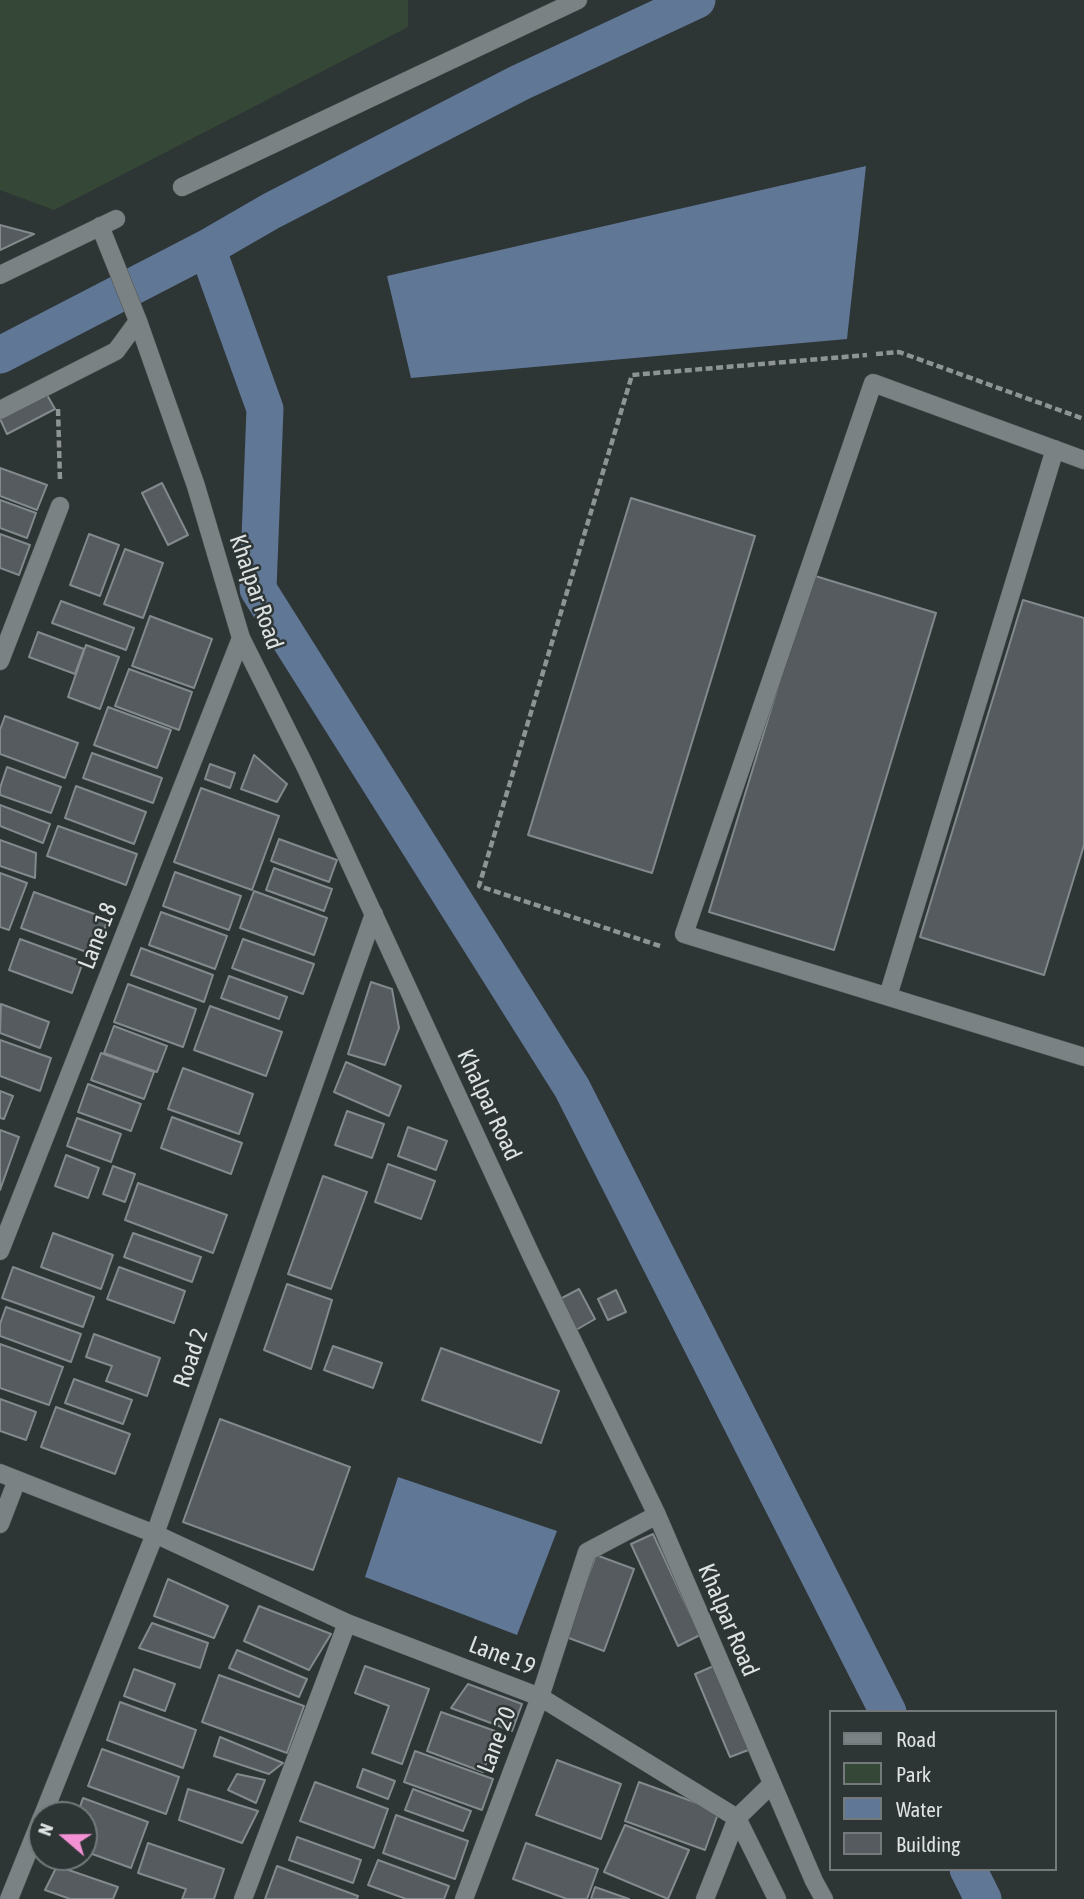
<!DOCTYPE html>
<style>
body{margin:0}
#map{position:relative;width:1084px;height:1899px;overflow:hidden;background:#2e3535;font-family:"Asap Condensed",sans-serif}
canvas{display:block}
.legend{position:absolute;left:829px;top:1710px;width:228px;height:161px;box-sizing:border-box;background:#2e3535;border:2px solid #747a7b;margin:0;padding:9px 12px;list-style:none;font-size:21px;color:#dee2e3}
.legend li{display:flex;align-items:center;gap:14px;height:35px}
.legend b{width:35px;border:2px solid #747a7b}
.north{position:absolute;left:28px;top:1801px;width:70px;height:70px;box-sizing:border-box;background:#2e3535;border:2px solid #747a7b;border-radius:50%;rotate:290deg;font-size:19px;font-weight:700;line-height:28px;text-align:center;color:#dee2e3}
.north::after{content:'';display:block;margin:auto;width:24px;height:32px;background:#f391d5;clip-path:polygon(50% 0,100% 100%,50% 72%,0 100%)}
</style>
<div id="map">
<canvas width="1084" height="1899"></canvas>
<ul class="legend">
<li><b style="height:9px;background:#7a8283"></b>Road</li>
<li><b style="height:19px;background:#354736"></b>Park</li>
<li><b style="height:19px;background:#607796"></b>Water</li>
<li><b style="height:19px;background:#555b5e"></b>Building</li>
</ul>
<div class="north">N</div>
</div>
<script>
const context = document.querySelector('canvas').getContext('2d');
context.lineJoin = 'round';
function fill(path, color) {
  context.fillStyle = color;
  context.fill(path, 'evenodd');
}
function strokePath(path, color, width, dash) {
  context.strokeStyle = color;
  context.lineWidth = width;
  context.lineCap = dash ? 'butt' : 'round';
  context.setLineDash(dash || []);
  context.stroke(path);
}
function drawText(font, color, halo, rows, align = 'center') {
  context.font = font + ' "Asap Condensed",sans-serif';
  context.lineWidth = 5;
  context.setLineDash([]);
  context.textBaseline = 'middle';
  context.strokeStyle = halo;
  context.fillStyle = color;
  for (const [text, x, y, turn = 0] of rows) {
    context.save();
    context.translate(x, y);
    context.rotate((+turn || 0) * Math.PI / 180);
    context.textAlign = isNaN(turn) ? turn : align;
    if (halo) context.strokeText(text, 0, 0);
    context.fillText(text, 0, 0);
    context.restore();
  }
}
const green = new Path2D(`
 M0,0H408V27L54,210L0,190Z`);
const water = new Path2D(`
 M866,166L847,339L411,378L387,276Z
 M398,1477L557,1531L517,1635L365,1577Z`);
const canal = new Path2D(`
 M207,248L265,409L258,589L572,1088L888,1712
 M0,355L207,248L271,211L519,83L697,0
 M968,1869L983,1899`);
const building = new Path2D(`
 M0,225L34,234L0,250Z
 M47,395L55,409L7,434L0,419Z
 M0,468L47,485L37,510L0,496Z
 M162,483L188,535L168,545L142,493Z
 M631,498L755,536L652,873L528,835Z
 M0,500L36,513L27,538L0,528Z
 M0,534L30,545L19,575L0,568Z
 M89,534L119,545L100,596L70,585Z
 M125,549L163,563L143,618L104,604Z
 M812,575L936,613L834,950L709,912Z
 M1023,600L1084,618V845L1044,975L920,937Z
 M61,601L134,628L126,650L52,623Z
 M150,616L212,639L194,688L132,666Z
 M38,632L84,649L75,674L29,657Z
 M86,645L119,657L100,709L68,697Z
 M129,669L192,692L179,730L115,706Z
 M108,707L171,730L157,768L94,745Z
 M5,716L78,743L65,778L0,754V730Z
 M92,753L162,778L153,803L83,778Z
 M254,755L287,784L277,802L241,789Z
 M210,764L235,773L230,788L205,779Z
 M7,767L61,787L51,813L0,795V788Z
 M76,786L146,812L134,844L65,818Z
 M201,788L279,816L252,890L174,862Z
 M0,805L50,824L43,843L0,826Z
 M58,826L137,854L126,885L47,856Z
 M279,839L337,860L329,882L271,861Z
 M0,840L36,853L35,878L0,866Z
 M274,868L332,889L324,911L266,890Z
 M175,872L241,896L229,930L163,906Z
 M0,873L27,883L9,930L0,927Z
 M254,891L327,918L314,955L240,928Z
 M34,892L108,919L95,955L21,928Z
 M161,912L227,936L215,969L149,945Z
 M20,939L83,962L72,993L9,970Z
 M243,939L314,964L303,994L232,968Z
 M141,948L213,975L204,1002L131,975Z
 M229,976L287,997L279,1019L221,998Z
 M371,982L392,989L399,1028L385,1065L348,1054Z
 M128,984L196,1009L183,1047L114,1022Z
 M1,1004L49,1022L40,1048L0,1033Z
 M210,1006L282,1032L266,1076L194,1050Z
 M114,1026L167,1046L157,1072L104,1053Z
 M0,1040L51,1058L40,1091L0,1076Z
 M101,1053L154,1072L144,1099L91,1080Z
 M346,1062L401,1086L389,1116L334,1092Z
 M183,1068L253,1094L239,1134L168,1109Z
 M88,1084L141,1104L131,1131L78,1112Z
 M0,1091L13,1096L4,1119L0,1118Z
 M347,1111L384,1124L372,1158L335,1145Z
 M172,1117L242,1143L231,1174L161,1148Z
 M77,1118L121,1134L111,1162L67,1146Z
 M408,1127L447,1141L436,1170L398,1156Z
 M0,1130L19,1137L0,1190Z
 M66,1155L99,1168L88,1198L55,1186Z
 M388,1164L435,1181L421,1219L375,1202Z
 M113,1166L135,1174L125,1202L103,1194Z
 M323,1176L367,1192L331,1289L288,1274Z
 M138,1183L227,1215L213,1253L125,1220Z
 M53,1233L113,1255L101,1289L41,1267Z
 M133,1233L201,1257L192,1282L124,1257Z
 M13,1267L94,1297L83,1327L2,1298Z
 M119,1267L185,1291L174,1323L107,1299Z
 M287,1284L332,1300L311,1369L264,1350Z
 M579,1289L595,1319L576,1330L560,1299Z
 M616,1290L626,1312L608,1320L598,1299Z
 M6,1307L81,1334L71,1362L0,1336V1324Z
 M94,1334L160,1358L147,1396L106,1381L112,1366L86,1357Z
 M0,1344L63,1367L49,1405L0,1388Z
 M333,1346L382,1363L373,1388L324,1370Z
 M441,1348L559,1391L541,1443L422,1400Z
 M74,1379L132,1400L123,1424L65,1403Z
 M0,1399L36,1412L26,1440L0,1431Z
 M56,1407L130,1434L115,1474L41,1447Z
 M220,1419L350,1467L313,1570L183,1522Z
 M653,1534L700,1635L678,1646L631,1544Z
 M596,1555L634,1569L604,1651L566,1637Z
 M168,1579L228,1606L214,1638L154,1616Z
 M259,1606L331,1634L309,1670L244,1641Z
 M152,1623L208,1643L200,1668L139,1648Z
 M237,1650L307,1679L299,1697L229,1668Z
 M716,1665L751,1749L730,1757L695,1674Z
 M365,1666L429,1689L402,1764L372,1753L389,1706L355,1693Z
 M134,1669L175,1684L165,1711L124,1696Z
 M219,1675L304,1706L287,1753L202,1722Z
 M468,1684L522,1704L512,1731L451,1708Z
 M120,1702L196,1730L183,1768L107,1740Z
 M441,1712L498,1732L483,1772L427,1751Z
 M220,1737L283,1763L269,1774L214,1756Z
 M102,1749L179,1777L166,1814L88,1786Z
 M415,1751L493,1779L482,1810L404,1782Z
 M557,1760L621,1784L601,1839L536,1815Z
 M363,1769L395,1781L388,1799L357,1787Z
 M237,1774L265,1780L256,1803L228,1790Z
 M315,1782L388,1809L374,1848L300,1821Z
 M639,1782L719,1811L705,1850L625,1821Z
 M188,1789L258,1811L242,1843L179,1820Z
 M413,1789L471,1811L463,1831L405,1810Z
 M83,1798L148,1822L131,1868L84,1851V1815H77Z
 M396,1815L468,1841L455,1879L383,1853Z
 M625,1825L689,1850L668,1899L604,1872Z
 M297,1837L361,1860L353,1883L289,1860Z
 M148,1843L224,1869L214,1899H182L186,1889L138,1873Z
 M526,1843L598,1869L587,1899H567L513,1879Z
 M378,1860L449,1886L444,1899H406L368,1885Z
 M57,1866L118,1887L113,1899H70L45,1890Z
 M277,1866L358,1896L357,1899H265Z
 M595,1887L629,1899H591Z`);
const path = new Path2D(`
 M876,354L899,352L1084,419
 M58,409L60,481
 M660,946L479,886L632,375L867,355`);
const street = new Path2D(`
 M182,187L578,0
 M100,226L138,321L196,486L241,638L306,768L532,1257L657,1515L814,1881L824,1899
 M0,275L116,219
 M0,410L116,351L138,321
 M1084,460L873,383L684,934L1084,1057
 M0,661L60,506
 M888,996L1055,449
 M0,1251L241,638
 M0,1473L155,1534L347,1623L540,1697L737,1818
 M0,1524L17,1480
 M43,1815L155,1534L374,914
 M737,1818L777,1899
 M9,1899L42,1817
 M243,1899L347,1623
 M464,1899L540,1697L587,1552L657,1515
 M705,1899L737,1818L772,1784`);
const streetNames = [
 ["Khalpar Road",256,592,71],
 ["Lane 18",98,936,-69],
 ["Khalpar Road",489,1105,65],
 ["Road 2",191,1358,-71],
 ["Khalpar Road",728,1620,67],
 ["Lane 19",502,1656,21],
 ["Lane 20",497,1740,-69]
];
fill(green, '#354736');
fill(water, '#607796');
strokePath(canal, '#607796', 37);
fill(building, '#555b5e');
strokePath(building, '#838a8d', 2);
strokePath(street, '#4e5454', 19);
strokePath(path, '#8e9494', 4.5, [7, 3.5]);
strokePath(street, '#7a8283', 18);
drawText('24px', '#dee2e3', '#2e3535', streetNames);
</script>
